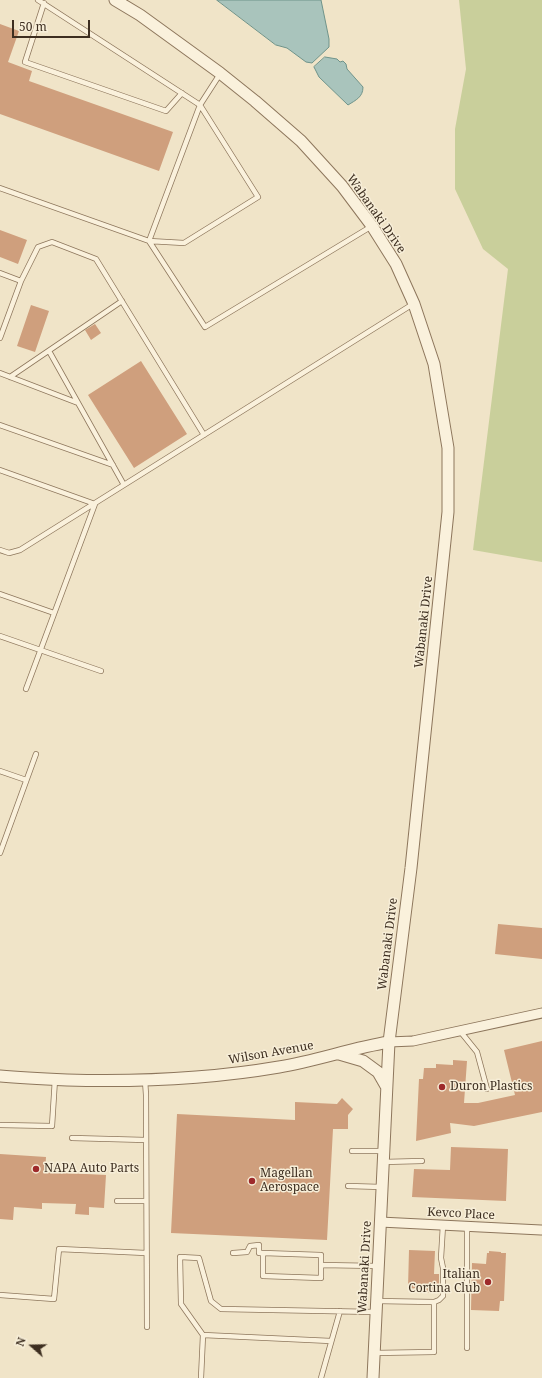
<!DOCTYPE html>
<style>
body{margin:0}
#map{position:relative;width:542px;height:1378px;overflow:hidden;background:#f0e4c8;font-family:"Noto Serif",serif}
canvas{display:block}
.north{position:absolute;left:12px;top:1326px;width:40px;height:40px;-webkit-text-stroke:3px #f7eed8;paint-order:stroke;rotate:290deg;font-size:11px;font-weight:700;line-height:16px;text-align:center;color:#3d2e20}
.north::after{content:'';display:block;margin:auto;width:14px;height:18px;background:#3d2e20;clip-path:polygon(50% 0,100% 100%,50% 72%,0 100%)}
.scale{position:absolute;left:12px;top:20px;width:78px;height:18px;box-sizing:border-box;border:2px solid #3d2e20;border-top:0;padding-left:5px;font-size:12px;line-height:14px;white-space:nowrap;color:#3d2e20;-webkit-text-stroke:3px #f7eed8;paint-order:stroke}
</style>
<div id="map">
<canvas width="542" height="1378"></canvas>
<div class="north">N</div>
<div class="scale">50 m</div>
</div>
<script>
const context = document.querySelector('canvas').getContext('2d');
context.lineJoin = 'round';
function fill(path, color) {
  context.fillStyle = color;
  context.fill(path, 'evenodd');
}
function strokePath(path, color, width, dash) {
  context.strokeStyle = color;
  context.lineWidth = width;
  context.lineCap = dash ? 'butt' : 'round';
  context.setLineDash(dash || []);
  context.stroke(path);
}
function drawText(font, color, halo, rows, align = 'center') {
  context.font = font + ' "Noto Serif",serif';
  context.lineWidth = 3;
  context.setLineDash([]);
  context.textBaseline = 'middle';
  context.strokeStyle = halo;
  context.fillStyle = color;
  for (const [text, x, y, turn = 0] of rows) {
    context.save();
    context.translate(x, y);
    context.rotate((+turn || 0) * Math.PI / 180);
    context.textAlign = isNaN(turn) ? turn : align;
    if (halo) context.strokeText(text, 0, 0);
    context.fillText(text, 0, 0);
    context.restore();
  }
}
const green = new Path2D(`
 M459,0H542V562L473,550L508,269L483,249L455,189V129L466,69Z`);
const water = new Path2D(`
 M217,0H321L329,39V47L312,63L306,62L287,48L276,45Z
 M325,57L337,59L340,62L343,61L346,64L347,69L363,87C363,97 356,100 348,105L319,77L314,67Z`);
const building = new Path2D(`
 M0,24L19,31L8,62L32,71L29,81L173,132L159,171L0,114Z
 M0,230L27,240L18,264L0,257Z
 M31,305L49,311L35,352L17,346Z
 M95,324L101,333L91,340L85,330Z
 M141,361L187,434L134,468L88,395Z
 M498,924L542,928V959L495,954Z
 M542,1041V1112L474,1126L450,1123L451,1133L416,1141L419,1079H423L424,1068H436V1064L453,1065V1060L467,1061L464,1103H478L515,1095L504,1050Z
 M342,1098L353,1109L348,1115V1129H333L327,1240L171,1233L177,1114L295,1120V1102L337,1104Z
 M451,1147L508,1149L506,1201L412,1197L414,1169L450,1170Z
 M0,1154L46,1157L45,1172L106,1175L104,1208L89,1207V1215L75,1214L76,1204L42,1203V1209L14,1207L13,1220L0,1219Z
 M409,1250L435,1251L434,1274H439V1286H434L433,1293L425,1292V1289L408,1288Z
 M489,1251L501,1252V1253H506L504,1301H500L499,1311L471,1310L472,1263L486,1264L487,1253H489Z`);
const service = new Path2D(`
 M44,3L25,62L166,111L182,93
 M0,188L149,241L184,243L258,197L200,105L38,0
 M149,241L205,327L372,226
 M149,241L200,105L220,74
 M0,273L21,281
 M0,338L21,281L38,247L52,242L96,259L204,435
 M49,351L124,485
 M0,373L78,403
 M10,377L122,301
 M0,425L113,465
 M0,470L95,504L26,689
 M0,550L9,553L20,550L413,304
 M0,594L54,613
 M0,636L101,671
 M0,771L26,780
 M0,853L36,754
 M460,1031L477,1052L487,1089
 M145,1080L146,1095L147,1327
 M0,1125L52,1126L55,1079
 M72,1138L146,1140
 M352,1151H383
 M383,1162L422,1161
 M348,1186L382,1187
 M117,1201H146
 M467,1226V1348
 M233,1253L247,1252L250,1246L259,1245V1253H263
 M321,1265V1278L263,1276V1253L321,1255V1265L378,1266
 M0,1295L54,1299L59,1249L146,1253
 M434,1302L439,1300L443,1296V1268L441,1258L443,1225
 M203,1335L181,1304L180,1257L199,1258L211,1301L221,1309L375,1312
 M374,1353L434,1352V1302L376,1301
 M201,1378L203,1335L331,1341
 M321,1378L340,1311`);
const minor = new Path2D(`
 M389,1042L413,1041L542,1013
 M380,1222L541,1230`);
const tertiary = new Path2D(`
 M115,0L140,15L220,73L255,101L301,141L342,186L372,226L396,264L414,304L434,364L448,448V512L411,868L389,1042L373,1378
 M339,1054L363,1061L378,1072L386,1086
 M0,1076C22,1078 44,1079 67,1080C138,1082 209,1079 279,1067C316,1061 352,1048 389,1042`);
const markers = [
 [442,1087,4,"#9e2a2b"],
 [36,1169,4,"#9e2a2b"],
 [252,1181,4,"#9e2a2b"],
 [488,1282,4,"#9e2a2b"]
];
const streetNames = [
 ["Wabanaki Drive",376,214,55],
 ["Wabanaki Drive",424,622,-84],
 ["Wabanaki Drive",388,944,-83],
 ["Wilson Avenue",271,1053,-10],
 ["Kevco Place",461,1214,3],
 ["Wabanaki Drive",365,1267,-87]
];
const poiNames = [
 ["Duron Plastics",450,1087],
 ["NAPA Auto Parts",44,1169],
 ["Magellan",260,1174],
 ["Aerospace",260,1188],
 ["Italian",480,1275,"right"],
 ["Cortina Club",480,1289,"right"]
];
fill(green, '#c9cf9b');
fill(water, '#a9c4bc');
strokePath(water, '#6f938a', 1);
fill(building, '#cf9f7d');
strokePath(service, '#8d765c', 6);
strokePath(minor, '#8d765c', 11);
strokePath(tertiary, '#8d765c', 13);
strokePath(service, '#faf1dc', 4.5);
strokePath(minor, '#faf1dc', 9);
strokePath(tertiary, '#faf1dc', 11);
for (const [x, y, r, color] of markers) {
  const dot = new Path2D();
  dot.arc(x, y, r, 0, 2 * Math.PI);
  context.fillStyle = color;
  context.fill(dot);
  strokePath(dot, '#f7eed8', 1.5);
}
drawText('12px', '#3d2e20', '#f7eed8', streetNames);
drawText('12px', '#3d2e20', '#f7eed8', poiNames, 'left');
</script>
